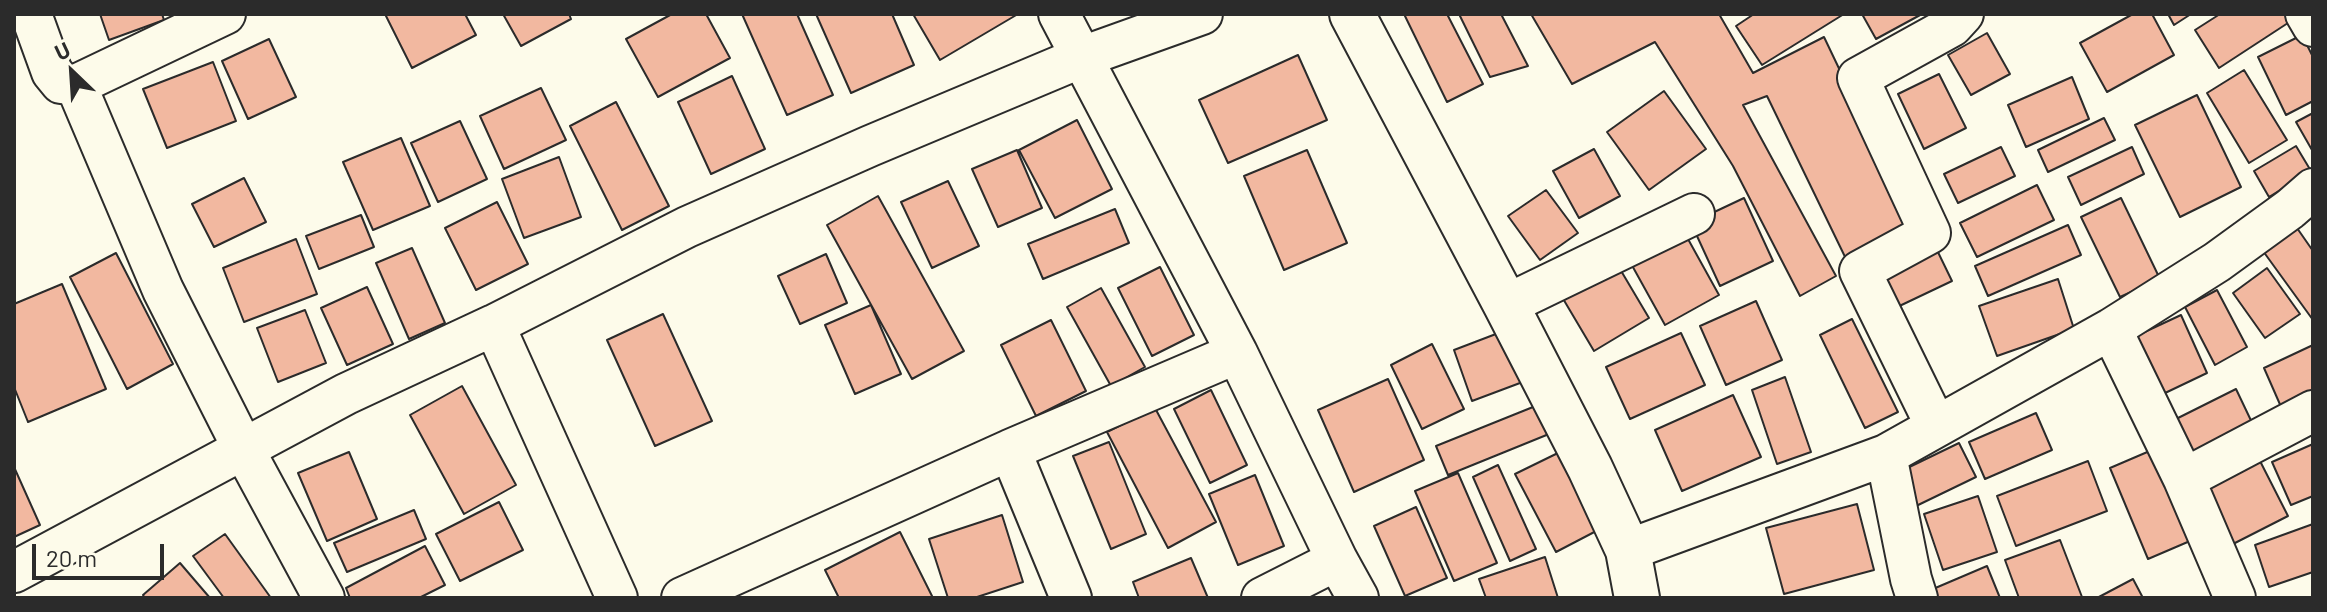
<!DOCTYPE html>
<style>
body{margin:0}
#map{position:relative;width:2327px;height:612px;overflow:hidden;background:#fdfbea;font-family:Barlow,sans-serif}
canvas{display:block}
.frame{position:absolute;inset:0;border:16px solid #2b2b2b;pointer-events:none}
.north{position:absolute;left:32px;top:32px;width:80px;height:80px;-webkit-text-stroke:6px #fdfbea;paint-order:stroke;rotate:335deg;font-size:22px;font-weight:700;line-height:32px;text-align:center;color:#2b2b2b}
.north::after{content:'';display:block;margin:auto;width:28px;height:36px;background:#2b2b2b;clip-path:polygon(50% 0,100% 100%,50% 72%,0 100%)}
.scale{position:absolute;left:32px;top:544px;width:132px;height:36px;box-sizing:border-box;border:4px solid #2b2b2b;border-top:0;padding-left:10px;font-size:24px;line-height:28px;white-space:nowrap;color:#2b2b2b;-webkit-text-stroke:6px #fdfbea;paint-order:stroke}
</style>
<div id="map">
<canvas width="2327" height="612"></canvas>
<div class="frame"></div>
<div class="north">U</div>
<div class="scale">20 m</div>
</div>
<script>
const context = document.querySelector('canvas').getContext('2d');
context.lineJoin = 'round';
function fill(path, color) {
  context.fillStyle = color;
  context.fill(path, 'evenodd');
}
function strokePath(path, color, width, dash) {
  context.strokeStyle = color;
  context.lineWidth = width;
  context.lineCap = dash ? 'butt' : 'round';
  context.setLineDash(dash || []);
  context.stroke(path);
}
const building = new Path2D(`
 M100,14H162L164,20L109,40Z
 M385,14H465L476,35L412,68Z
 M503,14H569L571,19L521,46Z
 M672,14H706L730,58L658,97L626,39Z
 M742,14H797L833,95L787,115Z
 M816,14H892L914,65L851,93Z
 M913,14H1018L940,60Z
 M1404,14H1447L1483,84L1447,102Z
 M1459,14H1501L1528,66L1490,77Z
 M1531,14H1719L1753,73L1824,37L1918,234L1848,263L1767,96L1743,105L1836,276L1800,296L1733,166L1655,42L1572,84Z
 M1754,14H1844L1762,65L1736,26Z
 M1862,14H1922L1876,39Z
 M2133,14H2152L2174,55L2107,92L2080,43Z
 M2168,14H2191L2174,25Z
 M2220,14H2286L2291,21L2219,68L2195,30Z
 M1987,33L2010,74L1971,95L1948,55Z
 M2302,35L2313,57V101L2286,115L2258,57Z
 M269,39L296,97L248,119L222,61Z
 M1298,55L1327,120L1228,163L1199,100Z
 M213,62L236,121L167,148L143,89Z
 M2244,70L2287,140L2249,163L2207,93Z
 M1939,74L1966,128L1924,149L1898,94Z
 M732,76L765,149L711,174L678,102Z
 M2072,77L2089,119L2026,147L2008,105Z
 M541,88L566,140L504,169L480,116Z
 M1664,91L1706,149L1649,190L1607,132Z
 M2197,95L2241,187L2180,217L2135,125Z
 M616,102L669,206L622,230L570,126Z
 M2313,113V149L2312,150L2296,122Z
 M2104,118L2115,140L2048,172L2038,150Z
 M1077,120L1112,189L1055,218L1019,150Z
 M460,121L487,179L438,202L411,143Z
 M401,138L430,206L373,230L343,162Z
 M2296,146L2311,171L2269,197L2254,171Z
 M2001,147L2015,176L1958,203L1944,174Z
 M2132,147L2144,174L2081,205L2068,177Z
 M1594,149L1620,196L1579,218L1553,171Z
 M1017,150L1042,208L998,227L972,169Z
 M1307,150L1347,243L1284,270L1244,176Z
 M559,157L581,217L524,238L502,179Z
 M244,178L266,222L214,247L192,204Z
 M948,181L979,246L932,268L901,202Z
 M2037,185L2054,220L1977,257L1960,223Z
 M1546,190L1578,233L1540,260L1508,216Z
 M878,196L964,351L912,379L827,225Z
 M1744,198L1773,261L1720,286L1691,223Z
 M2121,198L2160,279L2120,297L2081,217Z
 M497,202L528,264L476,290L445,228Z
 M1115,209L1129,243L1043,279L1028,244Z
 M361,215L374,247L319,269L306,236Z
 M2068,225L2081,255L1988,296L1975,266Z
 M2297,228L2313,251V320L2263,251Z
 M1683,230L1719,295L1665,325L1629,260Z
 M296,239L317,294L244,322L223,268Z
 M1935,246L1952,281L1891,310L1874,274Z
 M412,248L445,323L409,339L376,263Z
 M116,253L173,364L127,389L70,277Z
 M826,254L847,303L800,324L778,276Z
 M1617,264L1649,318L1594,351L1562,297Z
 M1160,267L1194,335L1152,356L1118,288Z
 M2267,268L2300,314L2265,338L2233,293Z
 M2058,279L2074,329L1997,356L1979,306Z
 M62,284L106,389L28,422L14,387V304Z
 M367,287L393,344L347,365L321,308Z
 M1101,288L1145,367L1111,386L1067,307Z
 M2217,290L2247,347L2215,365L2185,307Z
 M1756,301L1782,360L1726,385L1700,326Z
 M871,305L901,374L855,394L825,325Z
 M305,310L326,363L278,382L257,328Z
 M663,314L712,421L655,446L607,340Z
 M2181,315L2207,373L2163,394L2136,336Z
 M1852,319L1898,412L1865,428L1820,335Z
 M1051,320L1086,391L1036,416L1001,345Z
 M1509,329L1528,380L1472,401L1454,350Z
 M1681,333L1705,385L1630,419L1606,367Z
 M1432,344L1464,409L1422,429L1391,365Z
 M2313,345V395L2282,409L2264,368Z
 M1785,377L1811,452L1777,464L1752,390Z
 M1388,379L1424,460L1354,492L1318,410Z
 M462,386L516,485L464,514L410,415Z
 M2236,389L2256,431L2191,463L2170,422Z
 M1211,390L1247,465L1210,483L1174,409Z
 M1733,395L1761,457L1682,491L1655,430Z
 M1538,405L1549,434L1448,475L1436,446Z
 M1155,408L1216,522L1168,548L1107,432Z
 M2036,413L2052,450L1985,479L1969,442Z
 M1109,442L1146,534L1111,549L1073,456Z
 M1959,443L1976,477L1914,507L1897,473Z
 M2313,444V496L2291,505L2272,462Z
 M2152,450L2190,541L2148,559L2110,468Z
 M1562,451L1602,528L1556,552L1515,474Z
 M349,452L377,519L327,541L298,473Z
 M2088,461L2107,511L2016,546L1997,496Z
 M2260,461L2288,516L2233,544L2205,489Z
 M1498,465L1536,549L1510,561L1473,477Z
 M14,467L40,525L14,537Z
 M1458,473L1497,563L1454,581L1415,491Z
 M1255,475L1284,546L1238,565L1209,494Z
 M1978,496L1997,552L1943,570L1924,514Z
 M499,502L523,550L460,581L436,534Z
 M1857,504L1874,570L1784,594L1766,528Z
 M1416,507L1447,578L1405,596L1374,526Z
 M414,510L426,539L347,572L334,543Z
 M1002,515L1023,582L974,598H948L929,539Z
 M2313,524V572L2269,587L2255,545Z
 M900,532L933,598H839L825,570Z
 M225,534L271,598H224L193,556Z
 M2060,540L2082,597L2019,598L2005,560Z
 M425,546L445,585L419,598H350L346,588Z
 M1545,557L1558,598H1486L1479,579Z
 M1191,558L1208,598H1139L1133,582Z
 M180,563L210,598H145L143,595Z
 M1987,566L2000,598H1936L1933,589Z
 M2133,579L2143,598H2097Z`);
const minor = new Path2D(`
 M31,14L52,72L61,83L76,85L225,14
 M1059,14L1237,353
 M2306,14L2313,26
 M76,85L163,290L244,450L324,598
 M1506,305L1694,214
 M494,325L617,598
 M2111,329L2184,479L2235,598
 M1936,426L1860,271L1930,233L1858,78L1952,26L1963,14
 M1886,455L1911,579L1917,598
 M2184,479L2313,411
 M1628,550L1886,455L2111,329L2217,262L2290,209L2313,189
 M14,572L346,394L494,325L687,227L870,146L1082,57L1202,14
 M682,598L1010,450
 M1071,598L1010,450L1237,353L1337,560L1358,598
 M1262,598L1337,560`);
const tertiary = new Path2D(`
 M1352,14L1506,305L1590,468L1628,550L1637,598`);
fill(building, '#f2b8a0');
strokePath(building, '#2b2b2b', 2);
strokePath(minor, '#2b2b2b', 44);
strokePath(tertiary, '#2b2b2b', 48);
strokePath(minor, '#fdfbea', 40);
strokePath(tertiary, '#fdfbea', 44);
</script>
